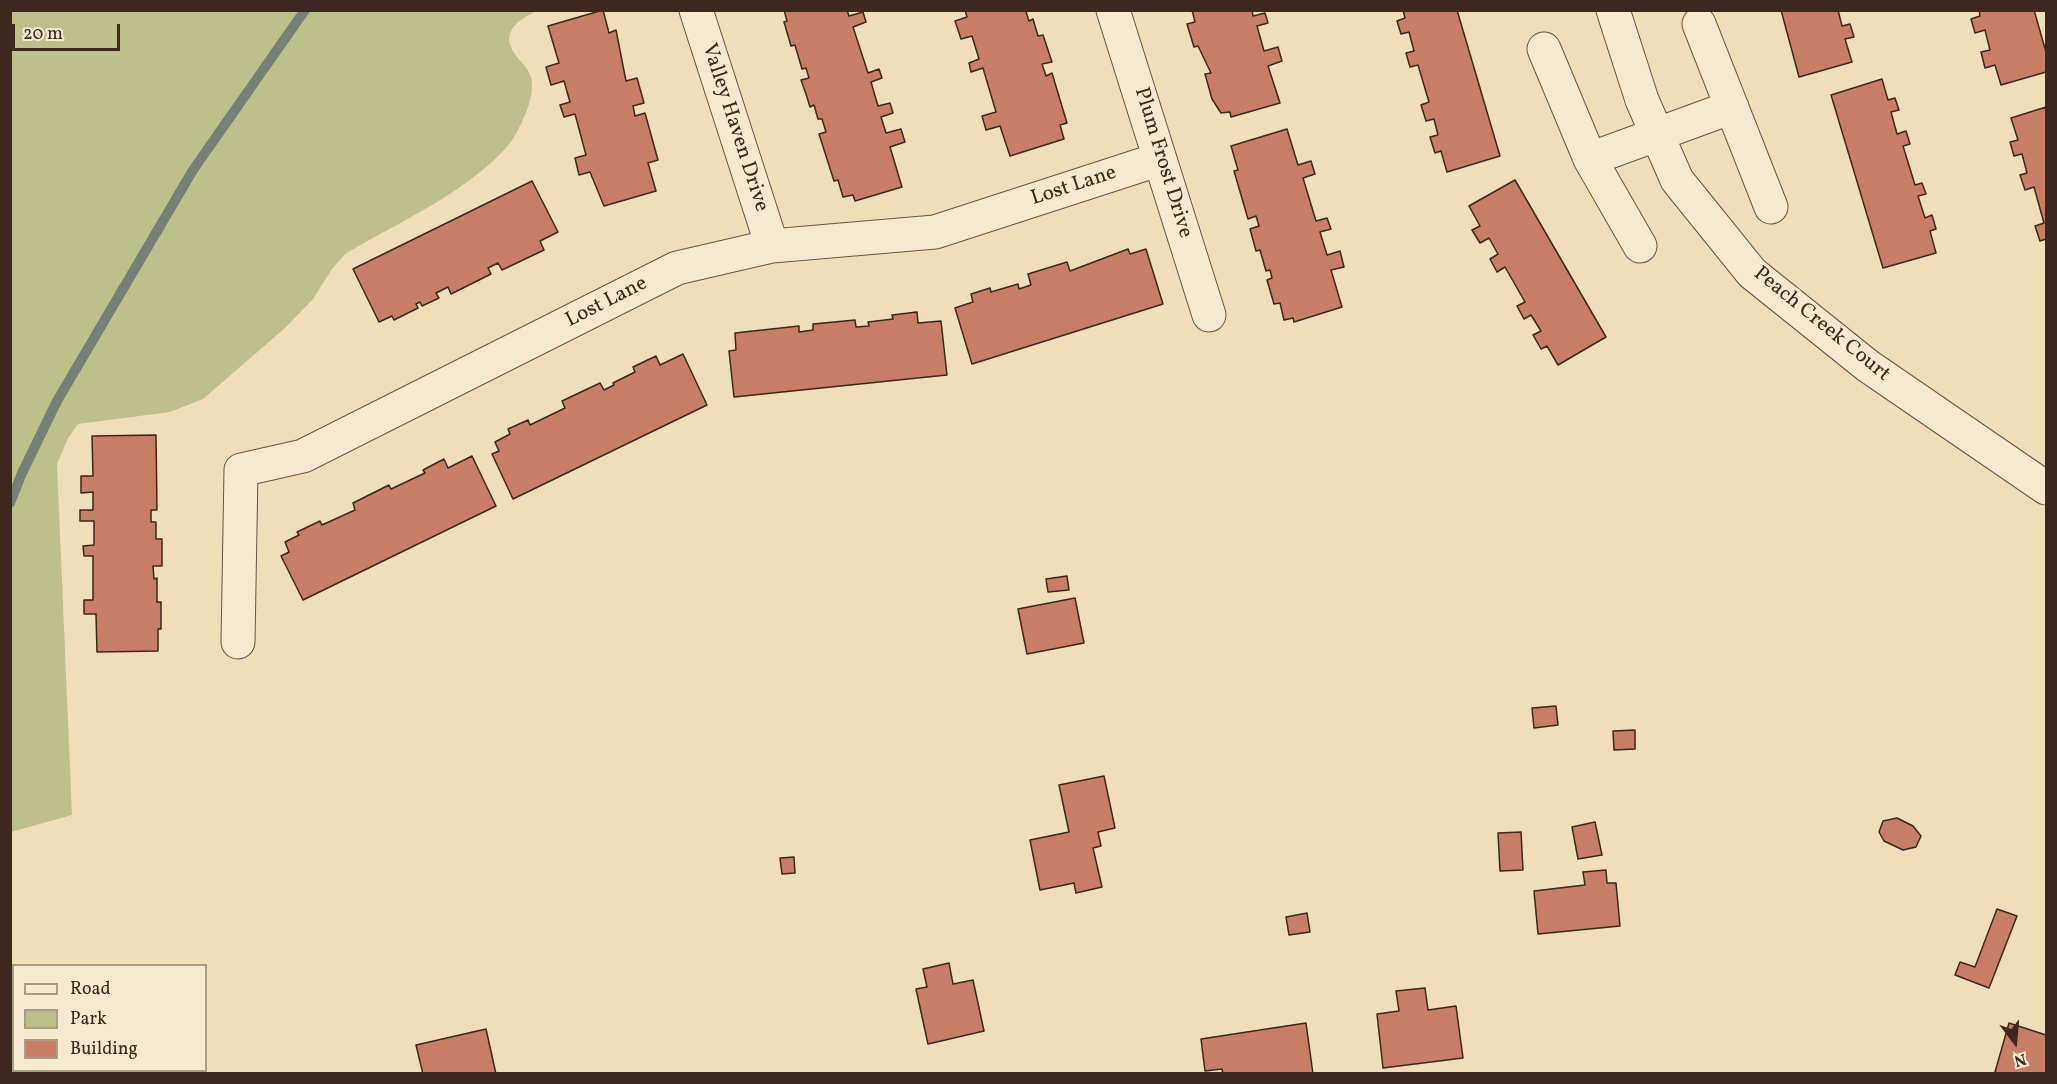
<!DOCTYPE html>
<style>
body{margin:0}
#map{position:relative;width:2057px;height:1084px;overflow:hidden;background:#efdeb7;font-family:Vollkorn,serif}
canvas{display:block}
.frame{position:absolute;inset:0;border:12px solid #3d271e;pointer-events:none}
.legend{position:absolute;left:12px;top:964px;width:195px;height:108px;box-sizing:border-box;background:#f5ead0;border:2px solid #ab9c89;margin:0;padding:8px 10px;list-style:none;font-size:18px;color:#3d271e}
.legend li{display:flex;align-items:center;gap:12px;height:30px}
.legend b{width:30px;border:2px solid #ab9c89}
.north{position:absolute;left:1985px;top:1012px;width:60px;height:60px;-webkit-text-stroke:4px #f5ead0;paint-order:stroke;rotate:164deg;font-size:16px;font-weight:700;line-height:24px;text-align:center;color:#3d271e}
.north::after{content:'';display:block;margin:auto;width:21px;height:27px;background:#3d271e;clip-path:polygon(50% 0,100% 100%,50% 72%,0 100%)}
.scale{position:absolute;left:12px;top:24px;width:108px;height:27px;box-sizing:border-box;border:3px solid #3d271e;border-top:0;padding-left:8px;font-size:18px;line-height:21px;white-space:nowrap;color:#3d271e;-webkit-text-stroke:4px #f5ead0;paint-order:stroke}
</style>
<div id="map">
<canvas width="2057" height="1084"></canvas>
<div class="frame"></div>
<ul class="legend">
<li><b style="height:8px;background:#f5ead0"></b>Road</li>
<li><b style="height:16px;background:#bec08b"></b>Park</li>
<li><b style="height:16px;background:#c87d65"></b>Building</li>
</ul>
<div class="north">N</div>
<div class="scale">20 m</div>
</div>
<script>
const context = document.querySelector('canvas').getContext('2d');
context.lineJoin = 'round';
function fill(path, color) {
  context.fillStyle = color;
  context.fill(path, 'evenodd');
}
function strokePath(path, color, width, dash) {
  context.strokeStyle = color;
  context.lineWidth = width;
  context.lineCap = dash ? 'butt' : 'round';
  context.setLineDash(dash || []);
  context.stroke(path);
}
function drawText(font, color, halo, rows, align = 'center') {
  context.font = font + ' Vollkorn,serif';
  context.lineWidth = 6;
  context.setLineDash([]);
  context.textBaseline = 'middle';
  context.strokeStyle = halo;
  context.fillStyle = color;
  for (const [text, x, y, turn = 0] of rows) {
    context.save();
    context.translate(x, y);
    context.rotate((+turn || 0) * Math.PI / 180);
    context.textAlign = isNaN(turn) ? turn : align;
    if (halo) context.strokeText(text, 0, 0);
    context.fillText(text, 0, 0);
    context.restore();
  }
}
const green = new Path2D(`
 M11,10L537,11C523,17 503,29 511,47C515,58 528,66 531,77C534,89 530,102 526,113C521,124 514,140 505,149C462,195 399,222 345,254L332,269L313,299L285,328L203,399L170,412L78,424L68,438L57,464L72,815L11,832Z`);
const stream = new Path2D(`
 M10,503L22,473L57,401L193,170L305,10`);
const building = new Path2D(`
 M603,10L609,33L616,30L626,81L637,78L644,103L633,106L635,116L645,113L658,160L648,163L656,191L604,206L590,172L579,175L575,158L586,155L575,114L564,117L560,105L570,102L564,81L551,85L546,67L559,63L548,26Z
 M784,10H847L849,16L863,12L866,22L853,27L868,73L879,69L882,78L871,82L878,106L890,103L893,113L881,117L886,133L901,129L905,142L890,147L902,187L855,201L853,195L843,197L838,180L834,181L819,134L826,132L822,119H818L814,105L810,107L806,94L801,80L809,78L806,68L802,69L795,45L791,46L784,22L787,21Z
 M965,10H1032L1026,12L1029,21L1033,19L1038,36L1043,35L1052,62L1042,64L1046,76L1052,73L1067,123L1060,125L1064,139L1010,156L1000,126L986,130L982,116L996,112L983,68L971,72L969,63L979,59L972,36L961,39L955,21L967,17Z
 M1192,10H1252L1253,16L1265,13L1268,23L1257,26L1264,51L1278,47L1282,61L1268,66L1280,103L1231,117L1230,112L1221,113L1212,99L1205,74L1211,73L1198,46L1194,47L1187,24L1195,22Z
 M1403,10H1457L1500,156L1447,172L1441,151L1435,153L1430,137L1438,135L1434,119L1426,121L1421,105L1429,102L1418,65L1410,67L1406,53L1414,51L1409,32L1401,34L1397,21L1405,18Z
 M1781,10H1838L1842,26L1850,24L1854,37L1845,39L1852,62L1799,77Z
 M1979,10H2034L2046,52V72L2001,85L1995,65L1985,68L1981,52L1990,50L1985,30L1975,33L1971,19L1980,16Z
 M1882,79L1888,100L1895,98L1899,110L1891,112L1897,134L1906,131L1910,144L1903,146L1915,185L1922,183L1926,194L1918,196L1925,218L1932,215L1936,229L1930,231L1936,253L1883,268L1831,95Z
 M2046,107V239L2040,241L2035,226L2044,223L2034,187L2025,190L2020,175L2027,173L2022,154L2014,156L2010,142L2018,140L2011,118Z
 M1287,129L1298,165L1311,161L1315,174L1303,178L1316,221L1327,218L1331,229L1320,232L1327,255L1340,251L1344,267L1331,270L1342,307L1294,322L1293,318L1284,320L1280,303L1274,304L1267,280L1272,278L1270,270L1266,271L1260,250L1256,251L1250,229L1259,226L1256,216L1248,219L1234,171L1238,170L1231,146Z
 M1515,180L1606,337L1558,365L1547,346L1541,349L1533,335L1541,331L1531,315L1524,319L1517,306L1525,302L1505,267L1497,272L1490,259L1498,254L1489,238L1480,243L1472,230L1480,226L1469,206Z
 M532,181L558,232L540,241L544,250L502,270L498,263L488,268L491,274L451,294L448,287L436,293L439,298L422,306L420,302L416,304L418,308L394,320L392,316L379,322L353,269Z
 M1128,249L1130,254L1146,249L1163,304L972,364L955,308L973,302L971,294L990,288L991,292L1018,284L1019,289L1031,285L1028,274L1067,262L1070,271Z
 M917,312L918,323L941,321L947,375L734,397L729,351L736,350L735,333L799,326V332L813,330V324L855,320L856,327L869,326L868,322L893,319L892,315Z
 M683,354L707,405L513,499L492,454L499,451L495,442L510,434L508,429L528,420L530,425L565,408L562,401L600,383L604,390L614,385L613,383L635,372L633,367L656,356L660,365Z
 M156,435L157,510H151V522H156V539H162V566H153L154,579L157,578V602H161V629H158V651L97,652L96,614H84V600H93V556H84L83,546L94,545V521H80V510H93V492L81,493V476H93L92,436Z
 M472,456L496,506L303,600L281,556L289,552L285,542L299,535L297,532L320,521L322,525L355,510L353,503L389,485L391,489L425,473L423,470L444,459L448,468Z
 M1067,576L1069,590L1048,592L1046,579Z
 M1075,598L1084,643L1027,654L1018,609Z
 M1556,706L1558,725L1534,728L1532,708Z
 M1635,730V749L1614,750L1613,731Z
 M1104,776L1115,828L1098,832L1101,846L1093,848L1102,887L1076,893L1074,883L1040,890L1030,840L1069,832L1059,785Z
 M1897,818L1913,826L1921,836L1916,847L1903,850L1884,841L1879,832L1883,821Z
 M1595,822L1602,855L1578,859L1572,827Z
 M1521,832L1523,870L1500,871L1498,833Z
 M794,857L795,873L782,874L780,858Z
 M1606,870L1607,883H1616L1620,926L1538,934L1534,891L1585,885L1583,872Z
 M1997,909L2017,916L1989,988L1955,975L1960,962L1975,967Z
 M1307,913L1310,932L1289,935L1286,917Z
 M949,963L953,984L973,980L984,1031L928,1044L916,989L927,987L923,969Z
 M1425,988L1428,1010L1456,1006L1463,1058L1383,1068L1377,1014L1399,1011L1396,991Z
 M1306,1023L1313,1074H1223L1222,1069L1205,1071L1201,1039Z
 M2009,1023L2046,1035V1074H2000L1995,1072Z
 M14,1024V1054L13,1052L10,1053V1025Z
 M486,1029L496,1074H423L416,1045Z
 M18,1070H40L41,1074H19Z`);
const minor = new Path2D(`
 M696,10L772,246
 M1113,10L1209,315
 M1613,10L1642,100L1677,180L1752,273L1868,366L2046,488
 M1699,24L1771,207
 M1544,49L1590,159
 M1640,246L1590,159L1732,107
 M238,642L241,470L303,456L677,268L772,246L935,232L1160,159`);
const streetNames = [
 ["Valley Haven Drive",734,128,72],
 ["Plum Frost Drive",1162,163,73],
 ["Lost Lane",1074,187,-18],
 ["Lost Lane",607,303,-27],
 ["Peach Creek Court",1821,325,39]
];
fill(green, '#bec08b');
strokePath(stream, '#758077', 10);
fill(building, '#c87d65');
strokePath(building, '#3d271e', 1.5);
strokePath(minor, '#6a5544', 35);
strokePath(minor, '#f5ead0', 33);
drawText('21px', '#3d271e', '#f5ead0', streetNames);
</script>
